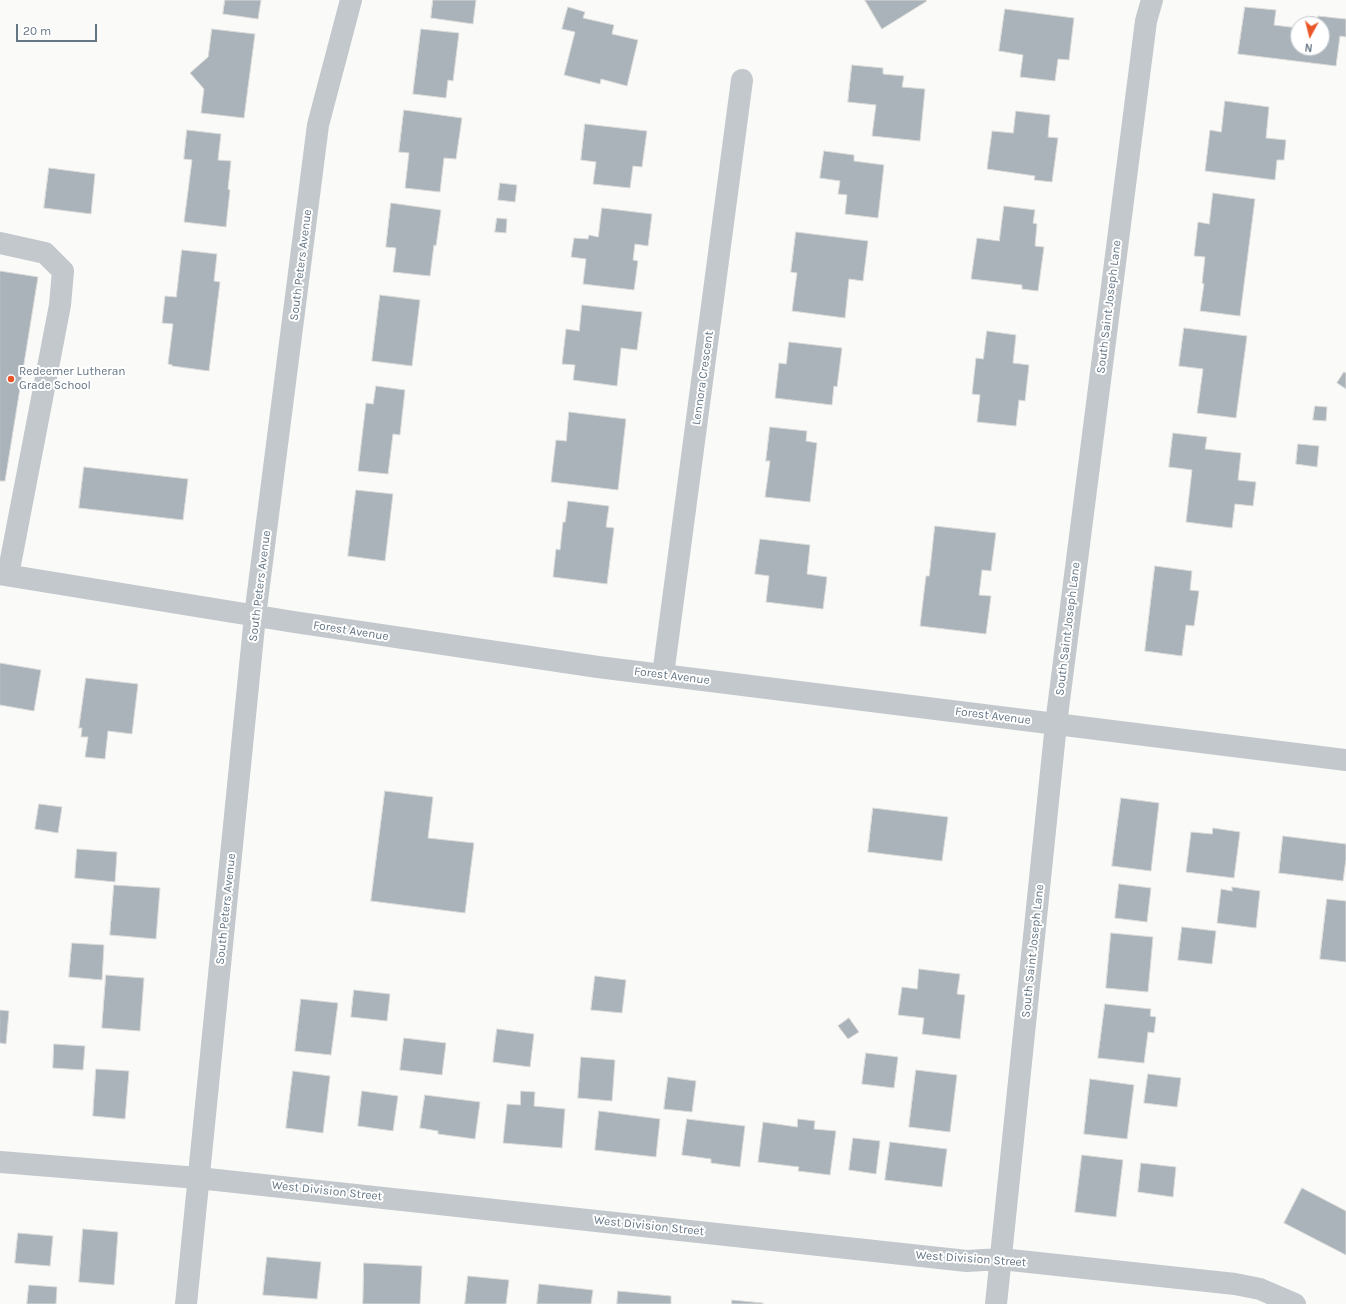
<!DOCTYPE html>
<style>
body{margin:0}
#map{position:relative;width:1346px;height:1304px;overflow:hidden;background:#fafaf8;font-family:Karla,sans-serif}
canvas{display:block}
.north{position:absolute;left:1290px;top:16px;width:40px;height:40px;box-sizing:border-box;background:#fff;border:1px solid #c1c8ce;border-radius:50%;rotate:187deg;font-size:11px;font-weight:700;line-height:16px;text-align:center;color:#647584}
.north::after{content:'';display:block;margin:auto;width:14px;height:18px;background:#e95729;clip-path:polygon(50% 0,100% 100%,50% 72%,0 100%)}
.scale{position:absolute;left:16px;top:24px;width:81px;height:18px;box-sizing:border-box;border:2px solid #647584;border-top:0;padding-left:5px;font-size:12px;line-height:14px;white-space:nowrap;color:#647584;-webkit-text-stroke:3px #fff;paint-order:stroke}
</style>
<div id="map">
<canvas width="1346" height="1304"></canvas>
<div class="north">N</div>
<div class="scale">20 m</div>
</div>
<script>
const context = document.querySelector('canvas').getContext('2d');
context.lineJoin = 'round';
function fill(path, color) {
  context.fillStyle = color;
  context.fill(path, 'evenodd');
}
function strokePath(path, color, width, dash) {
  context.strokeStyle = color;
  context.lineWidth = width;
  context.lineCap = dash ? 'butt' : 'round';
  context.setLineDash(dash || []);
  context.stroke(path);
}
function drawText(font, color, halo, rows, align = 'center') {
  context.font = font + ' Karla,sans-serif';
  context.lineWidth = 4;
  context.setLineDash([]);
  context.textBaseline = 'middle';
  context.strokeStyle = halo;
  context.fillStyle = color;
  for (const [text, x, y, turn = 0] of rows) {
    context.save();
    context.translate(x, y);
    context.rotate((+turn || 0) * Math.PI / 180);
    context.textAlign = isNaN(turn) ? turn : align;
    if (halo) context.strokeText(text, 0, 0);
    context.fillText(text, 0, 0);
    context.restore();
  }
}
const building = new Path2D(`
 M225,0H261L258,19L223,14Z
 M433,0H476L473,24L431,18Z
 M865,0H926L927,1L882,29Z
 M568,7L585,12L583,18L614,25L612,34L638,40L627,86L601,79L600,84L564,75L575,32L562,29Z
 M1245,7L1276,10L1274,25L1298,28V48H1322V24H1317L1318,16L1346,19V37L1340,36L1336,66L1238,54Z
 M1005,9L1074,18L1069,60L1058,59L1055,81L1020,77L1023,55L999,51Z
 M212,29L255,34L244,118L201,113L204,89L190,73L208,57Z
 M421,29L459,33L453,81L448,80L446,98L413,94Z
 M852,65L883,68V74L904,76L902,87L925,89L920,141L872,136L876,105L848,102Z
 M1225,101L1269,107L1266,138L1286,140L1284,160H1277L1275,180L1205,171L1210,130L1221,132Z
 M404,110L462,118L456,159L444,158L440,192L405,188L409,153L399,152Z
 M1016,111L1050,115L1048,137L1058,138L1052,182L1034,180L1035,176L987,169L992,131L1013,133Z
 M585,124L647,131L642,167L633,166L630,188L593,184L596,162L581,160Z
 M187,130L221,134L218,160L231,161L228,189L230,190L226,227L184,222L192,160L184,159Z
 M824,151L854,155V161L884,165L878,218L845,214L847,195L838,194L840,181L820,178Z
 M49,168L95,174L91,214L44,208Z
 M500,183L517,185L515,202L498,200Z
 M1213,193L1255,199L1240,316L1200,311L1204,284L1202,283L1205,257L1194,256L1198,222L1209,224Z
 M391,203L441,210L436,246L434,245L430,276L393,272L396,248L386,247Z
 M1004,206L1035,210L1033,223L1037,224L1035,246L1044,247L1038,291L1022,289V285L971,279L977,238L999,241Z
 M602,208L652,214L648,246L635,244L633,260L638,261L634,290L583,284L586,259L571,257L574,238L588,239L589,235L598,237Z
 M497,218L507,219L506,233L495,232Z
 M796,232L868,241L863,281L849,279L845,318L792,311L797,273L791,272Z
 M182,250L217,254L214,281L220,282L209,371L172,366V365L168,364L173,324L162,323L165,296L176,297Z
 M0,271L38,277L5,481H0Z
 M380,295L420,300L412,366L372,361Z
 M582,305L642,312L637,350L621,348L617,386L573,380L575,365L562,364L566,329L579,331Z
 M1184,328L1247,336L1236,418L1197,413L1203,369L1179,366Z
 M987,331L1016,335L1013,363L1029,365L1025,401L1019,400L1016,426L977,422L980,395L972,394L976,358L983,359Z
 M789,342L842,348L837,387L834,386L832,405L775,398L779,363L786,364Z
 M1344,372L1346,373V389L1337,383Z
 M376,386L405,390L400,435L393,434L388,474L358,471L366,403L373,404Z
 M1315,406L1327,407L1326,421L1313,420Z
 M569,412L626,419L618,490L551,482L556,440L566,441Z
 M770,427L807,431L806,441L817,443L810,502L765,497L770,461H766Z
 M1173,433L1207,437L1205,449L1241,453L1238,480L1256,482L1253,506L1235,504L1232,528L1186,522L1192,470L1169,467Z
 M1298,444L1319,446L1317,467L1296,464Z
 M84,467L188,479L183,520L79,508Z
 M356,490L393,494L385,561L348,556Z
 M568,501L609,506L606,527L614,528L607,584L553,577L556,549L560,550L563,522H565Z
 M935,526L996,533L991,571L982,570L979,595L991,596L986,634L920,626L926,576H929Z
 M760,539L810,545L807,574L827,577L823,609L766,602L769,576L755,574Z
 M1155,566L1192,571L1190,590L1199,591L1194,626L1186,625L1182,656L1145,651Z
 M0,663L41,670L34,711L0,705Z
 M86,678L138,684L132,734L108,731L105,759L85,757L88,737H81L82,728H79Z
 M385,791L433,797L428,838L474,843L465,913L371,901Z
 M1121,798L1159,803L1151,871L1112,866Z
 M39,804L62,807L58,833L35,829Z
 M873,808L948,817L942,861L868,852Z
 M1213,828L1240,832L1234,878L1186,872L1191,832L1212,834Z
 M1283,836L1346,844V859L1343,881L1279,873Z
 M77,849L117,852L115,882L75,878Z
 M1119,884L1151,888L1147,922L1115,918Z
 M114,885L160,888L156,939L110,935Z
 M1232,887L1260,891L1256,928L1217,923L1221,889L1232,891Z
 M1327,899L1346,901V962L1320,959Z
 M1182,927L1216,931L1212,964L1178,960Z
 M1111,933L1153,937L1148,992L1106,988Z
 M72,943L104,945L102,980L69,977Z
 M919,969L960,974L957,994L965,995L960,1039L922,1034L924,1018L898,1015L902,987L917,989Z
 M106,975L144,978L140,1031L102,1028Z
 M595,976L626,980L622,1013L591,1010Z
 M354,990L390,994L387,1021L351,1017Z
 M301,999L338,1003L331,1055L295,1051Z
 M1105,1004L1151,1009L1150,1016L1156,1017L1154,1033L1148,1032L1144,1063L1098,1058Z
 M0,1010L9,1011L6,1044L0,1043Z
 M849,1018L859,1032L848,1039L838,1026Z
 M497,1029L534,1034L530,1067L493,1062Z
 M404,1038L446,1043L442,1075L400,1070Z
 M54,1044L85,1046L83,1070L53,1068Z
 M866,1053L898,1057L894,1088L862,1084Z
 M581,1057L615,1060L612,1101L578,1098Z
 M96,1069L129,1071L125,1119L93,1116Z
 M916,1070L957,1075L950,1132L909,1127Z
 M293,1071L330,1076L323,1133L286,1128Z
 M1148,1074L1181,1078L1177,1107L1144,1103Z
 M668,1077L696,1081L692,1112L664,1109Z
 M1090,1079L1134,1085L1127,1139L1084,1134Z
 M362,1091L398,1096L393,1131L358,1126Z
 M521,1091L535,1092L534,1106L565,1109L562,1148L503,1143L507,1104L520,1105Z
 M425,1095L480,1102L475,1139L438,1134V1131L420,1128Z
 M599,1111L660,1119L656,1157L595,1150Z
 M687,1119L745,1126L740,1167L711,1163V1159L682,1155Z
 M798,1119L815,1121L814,1129L836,1131L830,1175L798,1171L799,1167L758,1162L763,1122L797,1127Z
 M853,1138L880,1141L876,1174L849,1170Z
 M890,1142L947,1149L942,1187L885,1180Z
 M1082,1155L1123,1160L1116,1217L1075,1212Z
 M1141,1163L1176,1167L1173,1197L1138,1192Z
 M1302,1188L1346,1211V1255L1284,1223Z
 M83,1229L118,1232L114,1285L79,1282Z
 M18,1233L53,1236L50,1266L15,1263Z
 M267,1257L321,1262L317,1299L263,1295Z
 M364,1263L422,1266L420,1304H363Z
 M468,1276L509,1280L506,1304H465Z
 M539,1284L593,1290L591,1304H537Z
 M29,1285L57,1287L56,1304H27Z
 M618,1291L671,1296V1304H617Z
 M732,1300L763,1303V1304H732Z`);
const minor = new Path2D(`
 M0,243L45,253L63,271L60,305L8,575
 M0,574L294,622L598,667L1346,760
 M663,675L742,80
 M0,1162L198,1178L967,1261L1001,1259L1235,1284L1260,1289L1295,1304
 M186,1304L255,616L318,125L351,0
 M996,1304L1056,724L1146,21L1152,0`);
const markers = [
 [11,379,4,"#e95729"]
];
const streetNames = [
 ["South Peters Avenue",301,265,-83],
 ["South Saint Joseph Lane",1109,307,-83],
 ["Lennora Crescent",703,378,-82],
 ["South Peters Avenue",260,586,-83],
 ["South Saint Joseph Lane",1068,629,-83],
 ["Forest Avenue",351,631,9],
 ["Forest Avenue",672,676,7],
 ["Forest Avenue",993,716,7],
 ["South Peters Avenue",226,909,-84],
 ["South Saint Joseph Lane",1033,951,-84],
 ["West Division Street",327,1191,6],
 ["West Division Street",649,1226,6],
 ["West Division Street",971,1259,4]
];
const poiNames = [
 ["Redeemer Lutheran",19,372],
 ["Grade School",19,386]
];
fill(building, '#aab3ba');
strokePath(building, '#dcdcda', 1);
strokePath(minor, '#c3c8cc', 22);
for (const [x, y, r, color] of markers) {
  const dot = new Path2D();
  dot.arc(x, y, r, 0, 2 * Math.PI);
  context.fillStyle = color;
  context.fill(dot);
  strokePath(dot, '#fff', 1.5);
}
drawText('12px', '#647584', '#fff', streetNames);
drawText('12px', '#647584', '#fff', poiNames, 'left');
</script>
